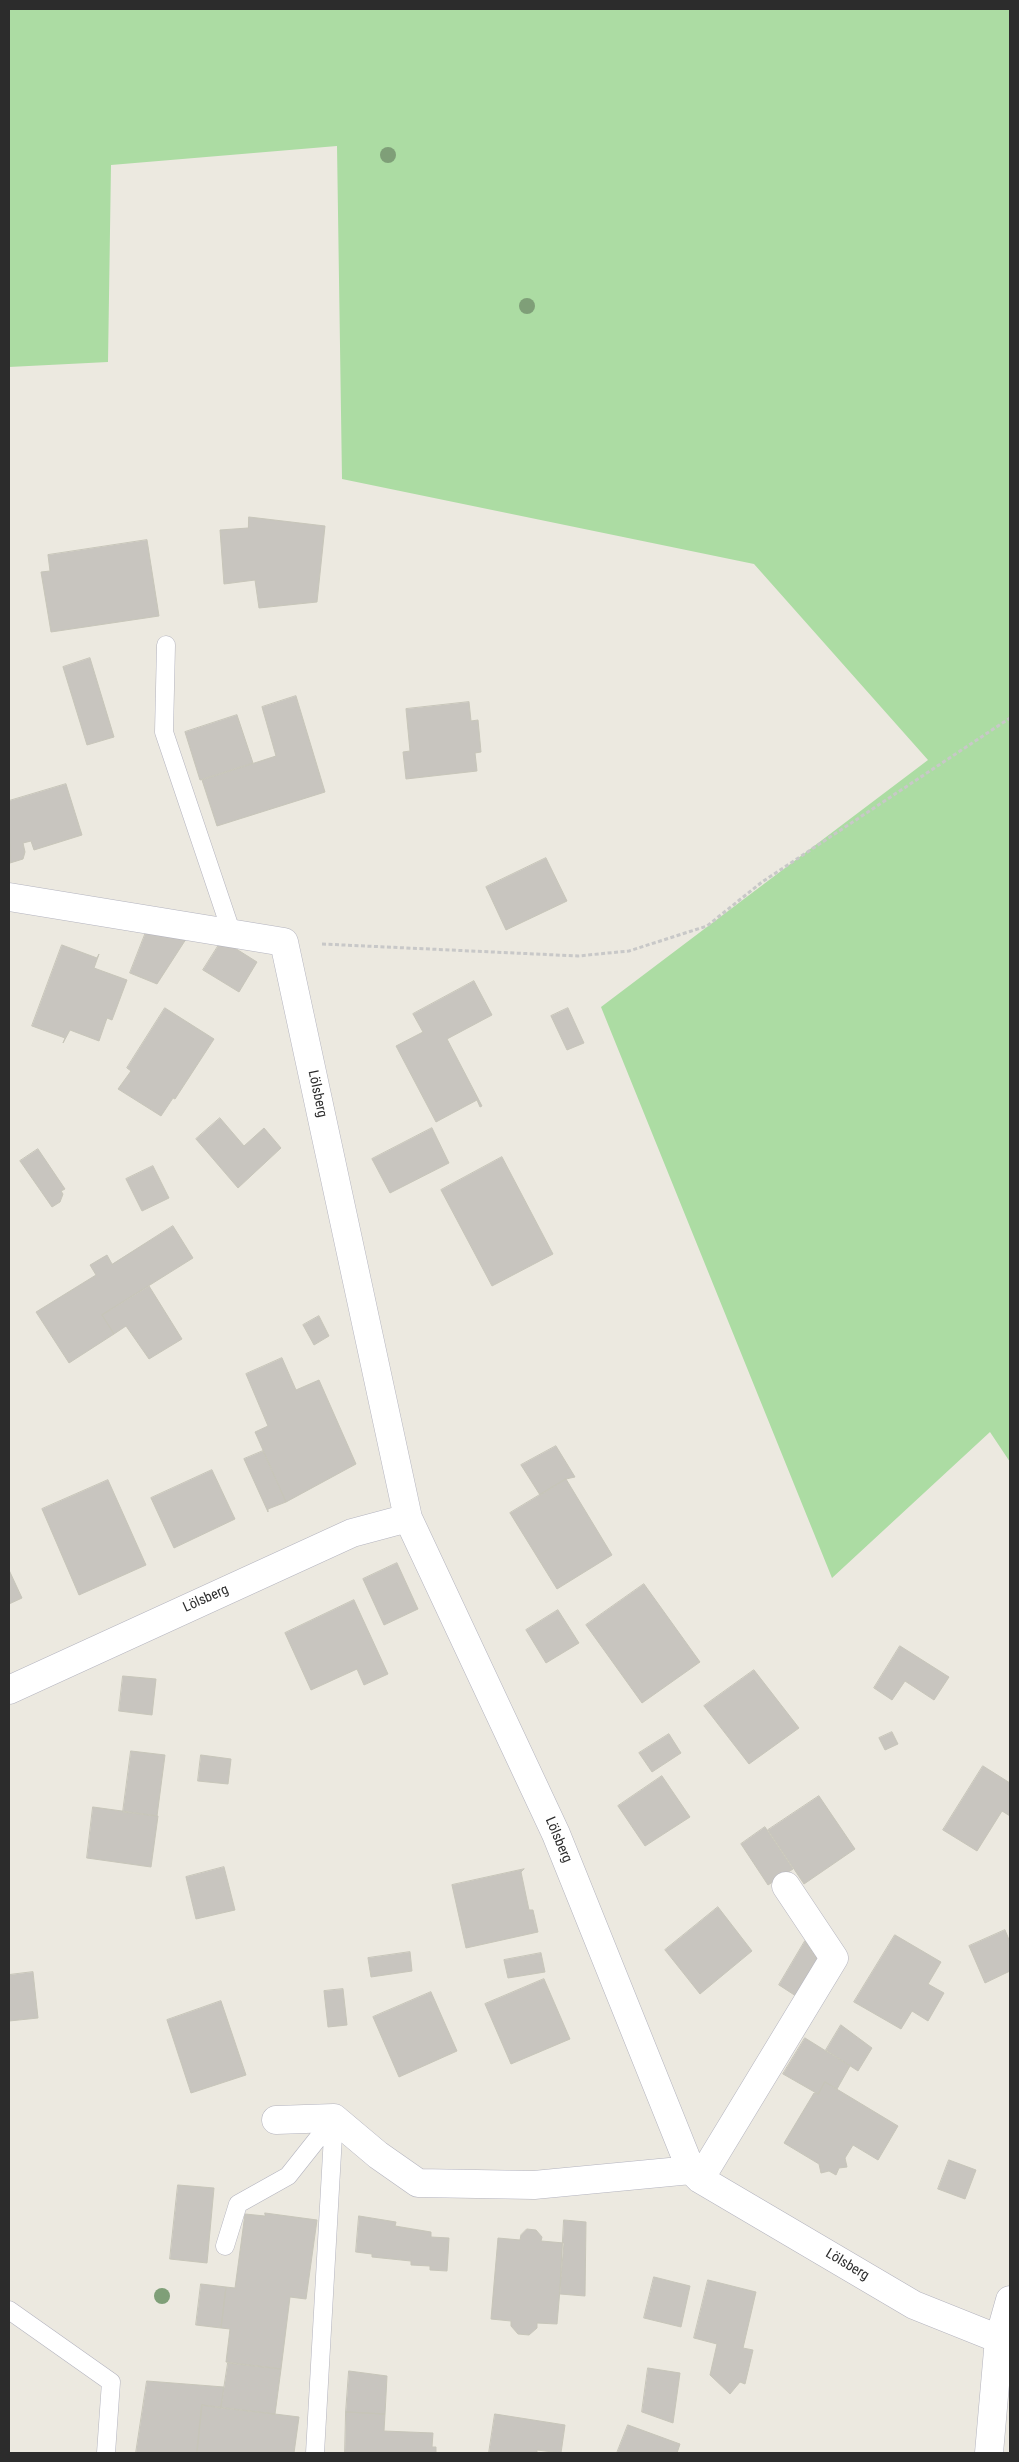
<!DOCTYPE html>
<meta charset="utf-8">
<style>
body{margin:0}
#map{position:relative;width:1019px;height:2462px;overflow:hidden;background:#ece9e0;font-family:"Roboto Condensed",sans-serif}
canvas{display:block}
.frame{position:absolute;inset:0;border:10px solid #2c2c2c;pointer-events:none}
</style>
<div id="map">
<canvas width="1019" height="2462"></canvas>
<div class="frame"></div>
</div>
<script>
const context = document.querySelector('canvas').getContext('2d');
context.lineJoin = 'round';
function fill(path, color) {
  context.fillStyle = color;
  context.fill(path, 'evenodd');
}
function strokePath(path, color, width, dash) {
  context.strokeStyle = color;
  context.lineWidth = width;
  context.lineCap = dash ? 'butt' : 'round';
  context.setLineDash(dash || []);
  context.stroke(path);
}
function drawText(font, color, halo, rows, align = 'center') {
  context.font = font + ' "Roboto Condensed",sans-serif';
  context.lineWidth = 4.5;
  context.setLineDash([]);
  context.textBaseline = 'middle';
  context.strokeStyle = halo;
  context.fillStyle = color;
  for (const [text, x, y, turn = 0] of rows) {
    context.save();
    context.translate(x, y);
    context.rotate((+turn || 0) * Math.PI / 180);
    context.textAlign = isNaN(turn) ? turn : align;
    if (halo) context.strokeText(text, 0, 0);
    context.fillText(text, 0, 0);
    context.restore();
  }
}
const green = new Path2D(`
 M9,9H1010V1462L990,1432L832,1578L601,1007L928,760L754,564L342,479L337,146L111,165L108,362L9,367Z`);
const building = new Path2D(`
 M249,517L325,526L317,602L259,608L255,580L224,584L220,530L248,528Z
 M147,540L159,616L51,632L41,572L50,571L48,555Z
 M90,658L114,737L87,745L63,667Z
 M296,696L325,792L217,826L202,780L276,756L262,707Z
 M469,702L471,721L478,720L481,752L475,753L477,771L406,779L403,752L410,751L406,709Z
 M237,715L253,763L200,780L185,732Z
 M66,784L82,835L34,850L31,841L23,843L25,852L23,859L10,863L9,801Z
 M546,858L567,901L506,930L486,887Z
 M146,932L188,936L157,984L130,973Z
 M222,940L257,962L239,992L203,970Z
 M62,945L97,958L99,954L94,968L127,980L112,1020L107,1018L99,1041L70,1030L63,1043L65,1038L32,1026Z
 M474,981L492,1015L447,1039L482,1106L480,1107L477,1100L436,1122L396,1046L423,1032L413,1014Z
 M165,1008L214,1039L175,1099L173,1098L161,1116L118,1089L131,1071L127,1068Z
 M568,1008L584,1043L567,1050L551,1016Z
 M220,1118L244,1146L264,1128L281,1148L238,1188L196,1139Z
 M432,1128L449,1163L390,1193L372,1159Z
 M38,1149L65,1189L61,1191L63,1194L60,1202L52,1207L20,1161Z
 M502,1157L553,1254L492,1286L441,1190Z
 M153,1166L169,1198L142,1211L126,1179Z
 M173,1226L193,1258L102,1315L114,1334L69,1363L36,1312L96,1275L90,1265L107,1255L112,1264Z
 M149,1286L182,1339L149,1359L126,1326L114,1334L102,1315Z
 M319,1316L329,1336L314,1345L303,1325Z
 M282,1358L296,1390L319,1380L356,1464L286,1502L255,1432L268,1426L246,1374Z
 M556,1446L575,1477L566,1479L540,1495L521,1465Z
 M263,1451L286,1502L268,1509V1512L244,1459Z
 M212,1470L235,1519L174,1548L151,1498Z
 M566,1479L612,1555L557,1589L510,1513Z
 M108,1480L146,1565L79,1595L42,1509Z
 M397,1563L418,1609L384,1625L363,1579Z
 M9,1570L22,1598L9,1604Z
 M644,1584L700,1662L642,1703L586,1625Z
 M354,1600L388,1674L364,1685L357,1669L311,1690L285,1633Z
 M558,1610L579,1643L546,1663L526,1630Z
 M900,1646L949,1677L934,1700L905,1681L892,1700L874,1688Z
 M754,1670L799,1728L749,1764L704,1706Z
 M123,1676L156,1679L152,1715L119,1711Z
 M892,1732L898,1744L885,1750L879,1738Z
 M669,1734L681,1753L652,1772L639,1753Z
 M131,1751L165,1755L157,1816L123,1812Z
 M201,1755L231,1759L228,1784L198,1781Z
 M983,1766L1010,1783V1816L1002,1811L977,1851L943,1830Z
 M662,1776L690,1817L645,1846L618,1806Z
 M819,1796L855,1849L804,1884L768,1830Z
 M93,1807L158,1816L151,1867L87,1858Z
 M765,1827L793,1869L768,1885L741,1844Z
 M224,1867L235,1910L196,1919L186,1877Z
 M524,1869L521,1872L529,1910H533L538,1932L466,1948L452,1885Z
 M718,1907L752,1951L700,1994L665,1950Z
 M1005,1930L1010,1942V1971L985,1983L969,1946Z
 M895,1935L941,1962L928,1984L944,1993L928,2021L912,2011L901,2029L854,2002Z
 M805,1941L820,1963L799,1998L779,1985Z
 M410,1952L412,1971L371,1977L368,1958Z
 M541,1953L545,1972L508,1978L504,1960Z
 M33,1972L38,2018L9,2021V1975Z
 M544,1979L570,2039L511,2064L485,2004Z
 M343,1989L347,2025L328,2027L324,1991Z
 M431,1992L457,2051L399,2077L373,2017Z
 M221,2001L246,2075L191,2093L167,2020Z
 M841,2025L872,2048L858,2071L826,2050Z
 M805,2038L850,2066L837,2089L825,2082L818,2094L783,2074Z
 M825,2082L898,2126L878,2160L853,2145L845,2158L847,2167L839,2168L836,2175L829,2171L821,2173L819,2164L784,2143L814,2093L818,2094Z
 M949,2160L976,2170L965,2199L938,2189Z
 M178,2185L214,2188L207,2263L170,2259Z
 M265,2213L317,2220L306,2299L290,2297L281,2369L226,2362L230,2329L221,2328L226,2287L235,2288L245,2214L265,2216Z
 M359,2216L396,2222L395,2226L431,2232V2237L449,2238L447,2271L430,2270V2266L411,2265V2261L372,2257V2254L356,2252Z
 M564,2220L586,2222L585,2296L560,2294Z
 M527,2229L536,2230L542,2237L541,2241L564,2243L557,2324L537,2323V2328L529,2335L518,2334L511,2326V2321L491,2319L498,2238L520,2240L521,2235Z
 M654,2277L690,2286L681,2327L644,2318Z
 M708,2280L756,2292L743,2348L753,2350L745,2384L740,2382L730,2394L710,2375L717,2344L694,2338Z
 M201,2284L226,2287L221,2328L196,2325Z
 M228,2363L281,2369L275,2414L221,2408Z
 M648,2368L680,2373L673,2423L642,2412Z
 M349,2371L387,2376L385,2414L346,2412Z
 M147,2381L224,2387L221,2408L202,2405L197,2453H136Z
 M202,2405L299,2417L294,2453H197Z
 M346,2412L385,2414L384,2431L433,2433L432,2447H436V2453H345Z
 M495,2414L565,2425L561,2453L537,2450V2453H489Z
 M628,2425L680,2444L677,2453H617Z`);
const path = new Path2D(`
 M322,944L578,956L629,951L707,926L762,882L1010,718`);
const service = new Path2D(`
 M166,645L164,732L232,934
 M225,2246L238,2204L288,2176L334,2118
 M9,2310L111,2382L106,2453
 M315,2453L334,2118`);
const minor = new Path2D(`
 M9,897L284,942L408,1518L556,1834L691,2170L700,2179L914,2305L999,2339
 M9,1690L352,1533L408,1518
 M276,2120L334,2118L378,2155L418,2183L534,2185L691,2170
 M700,2179L834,1958L786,1886`);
const tertiary = new Path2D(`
 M989,2453L999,2339L1010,2300`);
const trees = [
 [388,155],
 [527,306],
 [162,2296]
];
const streetNames = [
 ["Lölsberg",317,1094,78],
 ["Lölsberg",206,1599,-24],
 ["Lölsberg",558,1840,67],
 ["Lölsberg",847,2265,31]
];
fill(green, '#acdca3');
fill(building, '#c8c5bf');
strokePath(building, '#c7c5b9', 1);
strokePath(service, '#b3b3be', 19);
strokePath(minor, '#b3b3be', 29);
strokePath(tertiary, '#b3b3be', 29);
strokePath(path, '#c8c8c8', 3, [4, 2.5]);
strokePath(service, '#fff', 18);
strokePath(minor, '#fff', 28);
strokePath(tertiary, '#fff', 28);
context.fillStyle = '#7f9f78';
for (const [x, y] of trees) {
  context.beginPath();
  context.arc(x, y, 8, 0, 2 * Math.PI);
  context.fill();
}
drawText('14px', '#2c2c2c', '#fff', streetNames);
</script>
